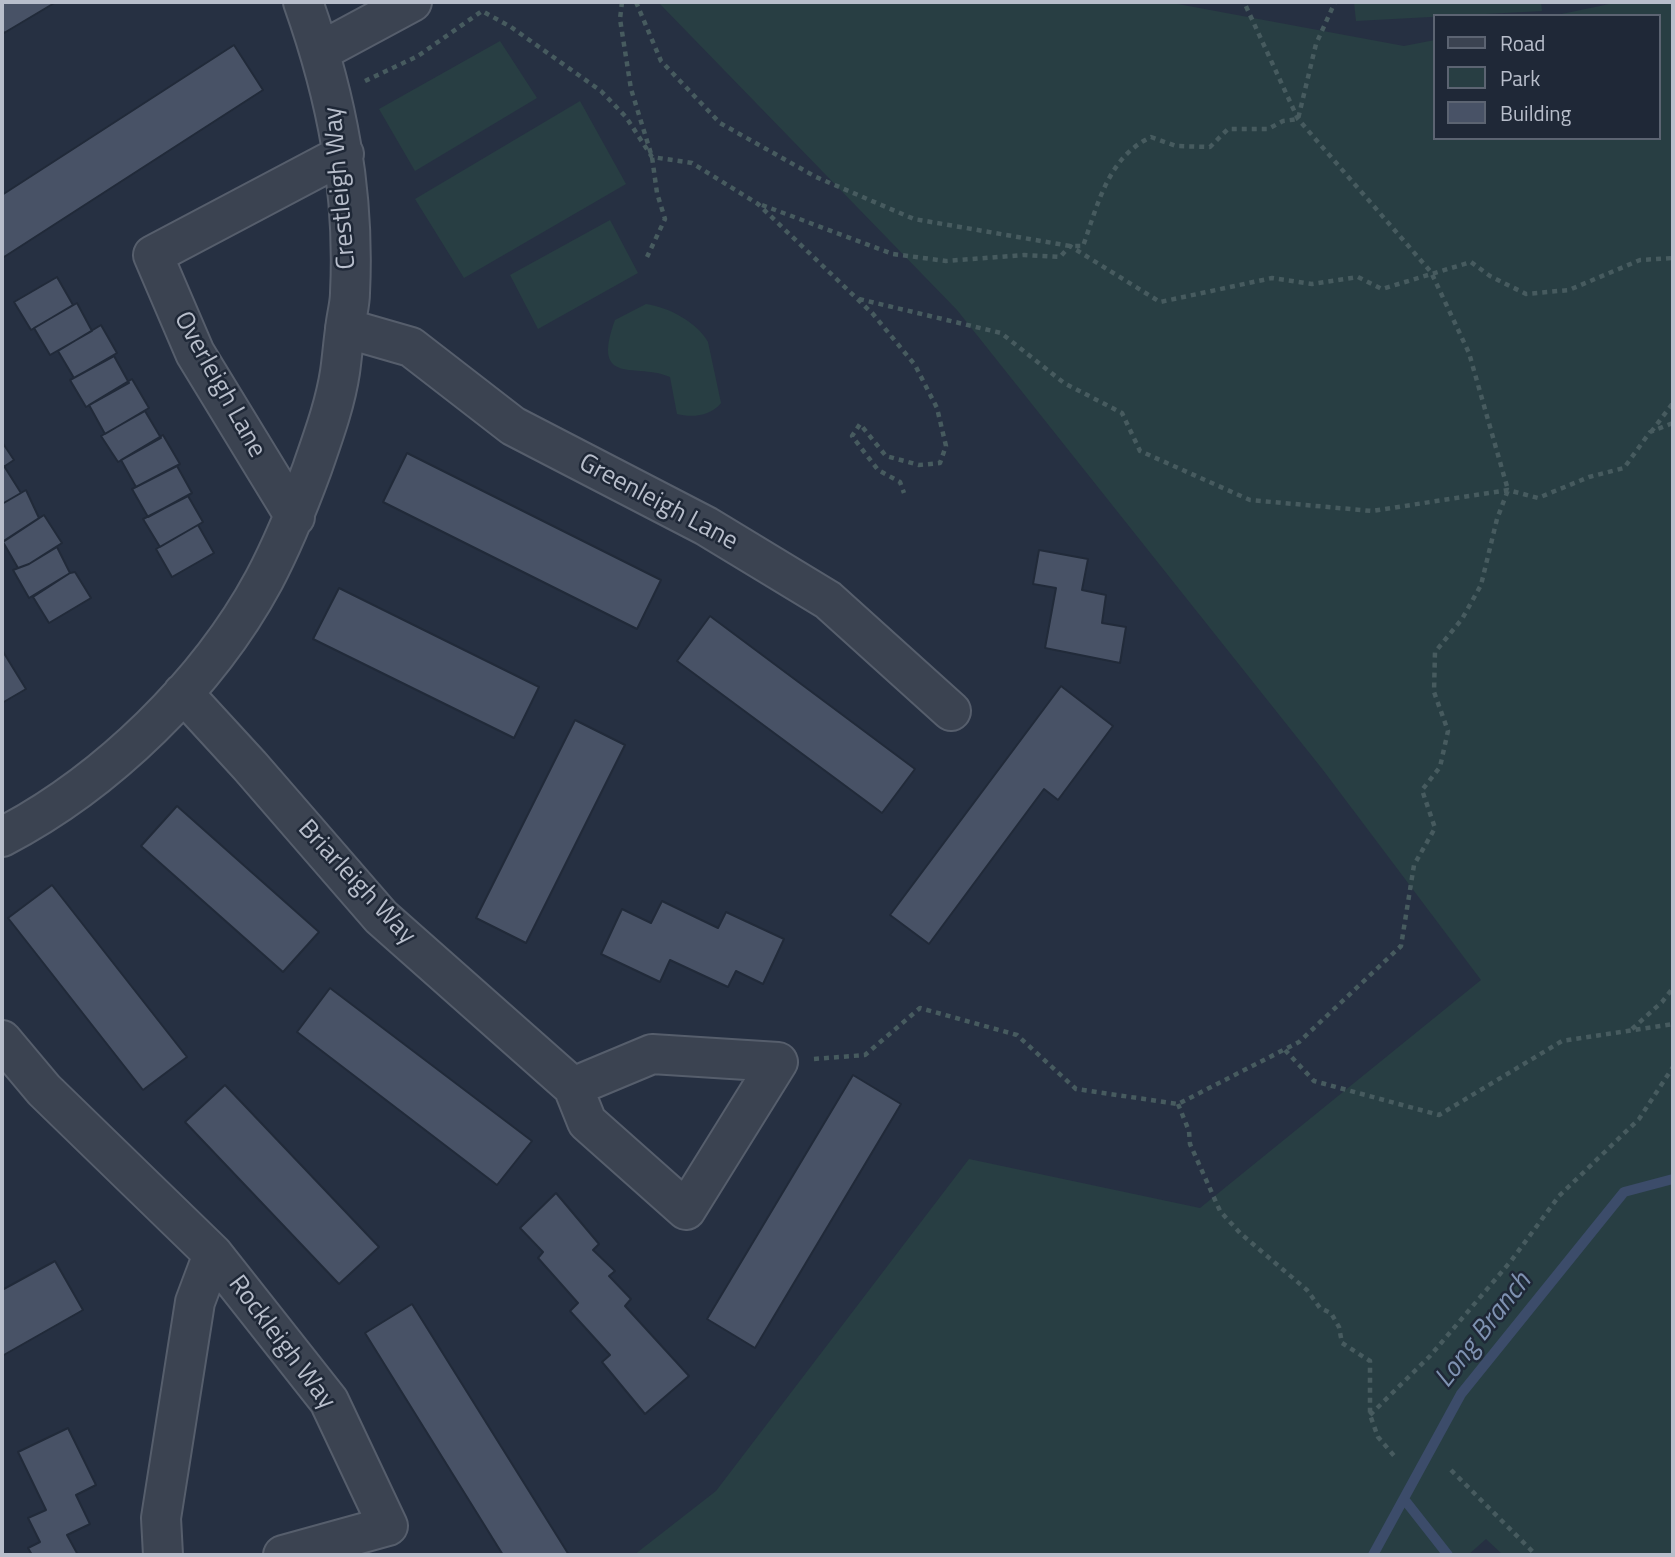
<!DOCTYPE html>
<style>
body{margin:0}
#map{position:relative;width:1675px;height:1557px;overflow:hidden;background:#263042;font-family:"Titillium Web",sans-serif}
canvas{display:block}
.frame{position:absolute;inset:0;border:4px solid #b8becb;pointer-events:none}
.legend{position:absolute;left:1433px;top:14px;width:228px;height:126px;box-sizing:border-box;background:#1f2837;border:2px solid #5c6472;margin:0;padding:9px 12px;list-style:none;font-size:21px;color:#b8becb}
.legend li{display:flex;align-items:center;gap:14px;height:35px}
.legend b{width:35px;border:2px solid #5c6472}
</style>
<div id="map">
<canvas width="1675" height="1557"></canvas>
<div class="frame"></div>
<ul class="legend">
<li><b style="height:9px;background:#3b4351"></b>Road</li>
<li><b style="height:19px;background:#283e43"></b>Park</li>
<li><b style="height:19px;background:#485266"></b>Building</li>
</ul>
</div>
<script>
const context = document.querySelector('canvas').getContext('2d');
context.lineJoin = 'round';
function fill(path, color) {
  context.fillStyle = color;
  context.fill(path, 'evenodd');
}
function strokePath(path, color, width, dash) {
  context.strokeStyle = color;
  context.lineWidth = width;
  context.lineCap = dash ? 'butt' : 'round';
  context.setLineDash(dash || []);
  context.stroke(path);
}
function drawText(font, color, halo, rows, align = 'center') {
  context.font = font + ' "Titillium Web",sans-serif';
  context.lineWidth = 5;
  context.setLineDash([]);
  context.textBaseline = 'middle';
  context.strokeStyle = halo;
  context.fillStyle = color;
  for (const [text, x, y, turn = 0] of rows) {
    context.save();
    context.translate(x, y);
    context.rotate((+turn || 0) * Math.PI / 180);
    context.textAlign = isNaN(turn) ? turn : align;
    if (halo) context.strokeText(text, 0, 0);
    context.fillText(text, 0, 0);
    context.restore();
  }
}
const green = new Path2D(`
 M658,2H1167L1404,46L1435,40V138H1659V16H1552L1619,2H1673V1555H1503L1486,1539L1468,1555H634L716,1491L969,1159L1200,1208L1481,980L1323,770L957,310Z
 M1354,2H1541L1542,11L1356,21Z
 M500,41L537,98L415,171L379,109Z
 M580,101L626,184L464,278L415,199Z
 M610,220L638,273L538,329L510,275Z
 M646,304C668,307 697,322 708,342L721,403C711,416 692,418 677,414L670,377C638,362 590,388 615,320Z`);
const stream = new Path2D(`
 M1404,1499L1448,1555
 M1373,1555L1461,1394L1624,1192L1673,1179`);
const building = new Path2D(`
 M2,2H56L4,33L2,28Z
 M234,45L263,90L4,257L2,254V195Z
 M57,277L73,305L31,330L14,302Z
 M77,303L92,331L50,355L34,328Z
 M101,325L117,353L74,378L58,351Z
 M114,356L129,383L86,407L70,380Z
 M132,379L149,408L105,434L89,405Z
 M145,411L161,438L118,462L101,436Z
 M163,435L180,464L136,487L121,460Z
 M2,442L14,460L2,468Z
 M407,453L661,580L637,629L383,502Z
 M4,466L21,493L2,504V468Z
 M177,466L192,493L148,517L132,489Z
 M26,490L39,518L2,542V504Z
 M188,496L203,522L160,547L143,519Z
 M44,515L62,543L29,564L18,568L3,542Z
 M198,525L214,553L172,577L156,549Z
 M57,547L70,573L29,598L13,570L29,564Z
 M1039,550L1088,559L1082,590L1106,595L1102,623L1126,627L1120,663L1045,648L1056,588L1033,584Z
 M75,572L91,598L49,623L33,597L70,573Z
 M339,588L539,687L514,738L313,639Z
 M710,616L915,769L882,813L677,661Z
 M2,650L26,689L2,703Z
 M1061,686L1113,726L1058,800L1044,789L929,944L890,915Z
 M575,720L625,745L526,943L476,918Z
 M177,806L319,932L283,972L141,846Z
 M52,885L187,1057L143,1090L8,918Z
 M662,901L718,928L726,912L784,939L763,984L736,971L728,987L670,960L660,982L601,954L622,909L651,923Z
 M330,988L532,1141L497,1185L297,1032Z
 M853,1075L901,1104L755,1348L707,1319Z
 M225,1085L379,1247L339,1284L185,1122Z
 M556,1193L599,1244L593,1250L615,1271L609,1276L631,1299L625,1306L689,1376L645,1414L602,1362L610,1355L570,1311L578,1303L538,1258L543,1252L520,1228Z
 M55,1261L83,1310L2,1356V1290Z
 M412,1304L569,1555H503L365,1333Z
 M68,1428L96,1485L76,1495L90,1524L67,1535L78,1555H32L28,1548L40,1542L28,1518L46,1510L18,1452Z`);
const path = new Path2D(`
 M622,2L620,19L631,89L652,157L657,193L665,219L647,257
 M636,2L661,61L720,123L816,177L914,219L1070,246H1083C1098,204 1108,157 1151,137L1176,146L1210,147L1228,129H1268L1283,121L1298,119L1316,44L1335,2
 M365,81L418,56L482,11L511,27L601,91L626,117L652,157L692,163L758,204L873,314L915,365L937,408L946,446L940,463L919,465L886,456L860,424L852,436L878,470L900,482L904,493
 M762,205L893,254L946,261L1024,255L1060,257L1070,246L1160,302L1272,278L1312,284L1358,277L1382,289L1471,262L1490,276L1526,294L1569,290L1640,260L1673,258
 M859,299L1001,333L1064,383L1122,413L1140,451L1250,500L1372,511L1508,490L1538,498L1589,477L1624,468L1650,432L1673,423
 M1651,432L1673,403
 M1632,1029L1662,1002L1673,988
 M1285,1050L1314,1081L1439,1115L1562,1041L1673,1024
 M814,1059L865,1055L920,1008L1017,1035L1076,1089L1178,1104L1299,1042L1401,946L1414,865L1435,828L1422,790L1440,767L1448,731L1434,692L1435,652L1462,619L1481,585L1497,519L1508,490L1469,353L1431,272L1298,119L1244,2
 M1178,1104L1189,1131L1190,1144L1220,1211L1240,1233L1307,1290L1320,1308L1331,1313L1339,1327L1342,1343L1370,1361V1415L1378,1437L1396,1458
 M1370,1415L1430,1356L1511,1261L1559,1196L1639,1119L1673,1067
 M1451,1470L1536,1555`);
const minor = new Path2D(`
 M321,51L412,2
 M345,328L411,347L513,426L706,526L828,600L951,711
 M295,517L195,353L153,255L344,154
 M183,693L250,766L381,917L573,1087L587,1122L686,1210L778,1062L652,1054L573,1087
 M2,837C106,783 208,684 264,580C283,544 298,507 312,469C323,437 335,405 340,372C342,358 343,344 345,330C346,317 350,305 350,293C355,191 337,98 303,2
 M2,1040L44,1090L213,1254L329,1401L388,1526L283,1555
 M163,1555L161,1518L195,1302L213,1254`);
const streetNames = [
 ["Crestleigh Way",341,188,-95],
 ["Overleigh Lane",219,385,61],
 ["Greenleigh Lane",658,503,28],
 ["Briarleigh Way",356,883,47],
 ["Rockleigh Way",281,1343,53]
];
const waterNames = [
 ["Long Branch",1484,1331,-52]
];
fill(green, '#283e43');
strokePath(stream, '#3c4c6a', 10);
fill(building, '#485266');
strokePath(building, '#212a39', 2);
strokePath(minor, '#565e6c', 42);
strokePath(path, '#475b5f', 4.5, [5, 5]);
strokePath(minor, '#3b4351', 38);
drawText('26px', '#b8becb', '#1f2837', streetNames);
drawText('italic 28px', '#7f92b2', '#1f2837', waterNames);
</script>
